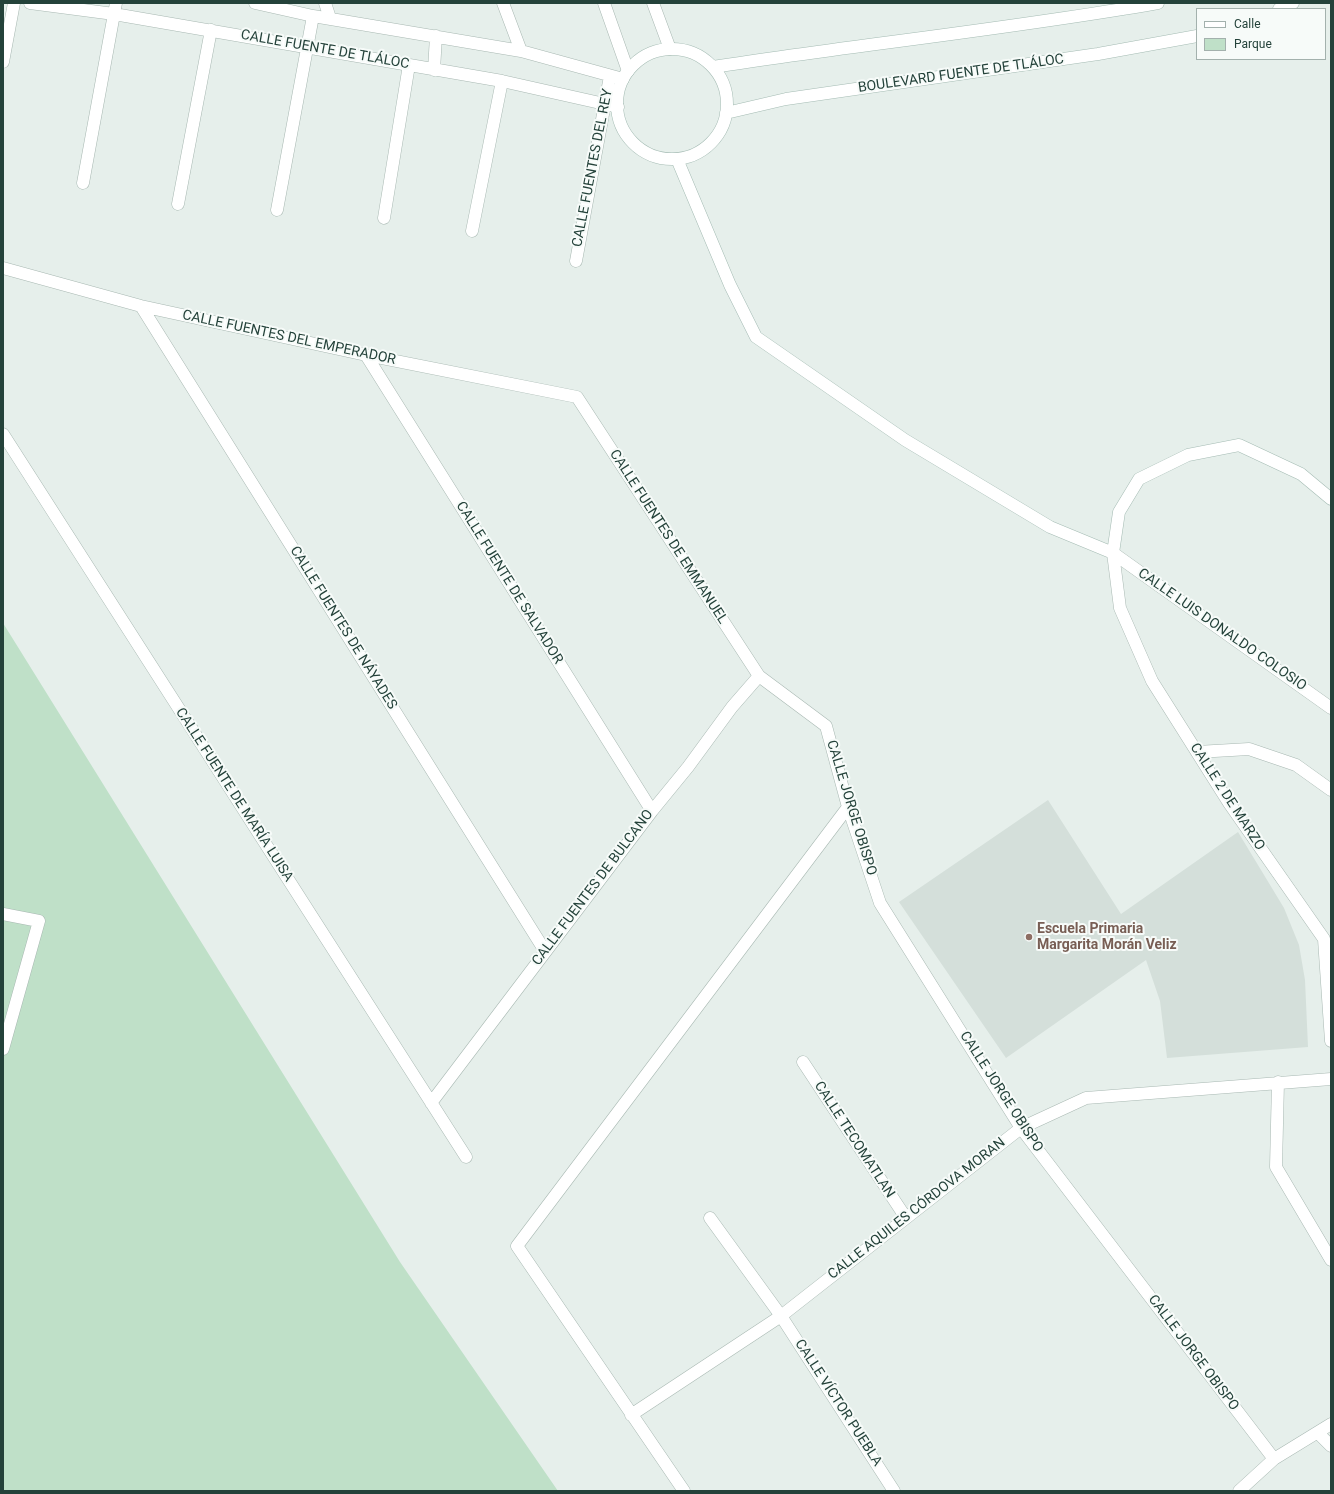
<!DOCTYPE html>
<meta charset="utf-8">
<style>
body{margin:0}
#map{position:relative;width:1334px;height:1494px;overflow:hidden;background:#e6efeb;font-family:Roboto,sans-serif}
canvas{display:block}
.frame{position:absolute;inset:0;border:4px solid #24423a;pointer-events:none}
.legend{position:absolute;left:1196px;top:8px;width:130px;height:52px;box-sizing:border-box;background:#f7fbf9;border:1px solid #a3b1ad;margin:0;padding:5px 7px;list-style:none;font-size:12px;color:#24423a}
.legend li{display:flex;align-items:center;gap:8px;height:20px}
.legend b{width:20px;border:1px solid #a3b1ad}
</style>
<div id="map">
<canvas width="1334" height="1494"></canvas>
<div class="frame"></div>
<ul class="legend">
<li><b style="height:5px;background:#fff"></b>Calle</li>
<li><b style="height:11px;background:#bfe0c8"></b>Parque</li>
</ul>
</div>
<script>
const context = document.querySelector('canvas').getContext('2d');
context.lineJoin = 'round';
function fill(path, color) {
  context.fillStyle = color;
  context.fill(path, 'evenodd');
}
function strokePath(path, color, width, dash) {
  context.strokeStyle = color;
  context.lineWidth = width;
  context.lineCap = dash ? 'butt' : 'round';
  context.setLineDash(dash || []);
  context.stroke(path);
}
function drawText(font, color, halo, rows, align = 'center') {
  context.font = font + ' Roboto,sans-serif';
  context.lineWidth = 4;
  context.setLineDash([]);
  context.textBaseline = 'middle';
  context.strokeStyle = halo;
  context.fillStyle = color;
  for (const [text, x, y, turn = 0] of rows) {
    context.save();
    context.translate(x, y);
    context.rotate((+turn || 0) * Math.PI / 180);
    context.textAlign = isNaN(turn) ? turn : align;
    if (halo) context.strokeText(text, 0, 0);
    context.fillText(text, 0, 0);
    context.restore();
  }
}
const built = new Path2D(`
 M1048,800L1121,914L1238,832L1284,908L1299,945L1305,980L1308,1047L1167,1058L1160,1001L1146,960L1006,1058L899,902Z`);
const green = new Path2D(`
 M3,623L400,1262L558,1491H3Z`);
const street = new Path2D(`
 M30,3L114,14L502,81L618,107
 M255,3L313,16L521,51L623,79
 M325,3L330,18
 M503,3L521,51
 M604,3L628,71
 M653,3L670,49
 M3,62L14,3
 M434,70L436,36
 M83,183L116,3
 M178,204L211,30
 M277,210L313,16
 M384,218L409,65
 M472,231L502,81
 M576,261L610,76
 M3,268L141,306L366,355L577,397L759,676L826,726L848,807L880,903L1021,1128L1274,1459
 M141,306L545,951
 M366,355L652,811
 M3,434L466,1157
 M1113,553L1120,608L1152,681L1229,803L1324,939L1331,1041
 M1113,553L1331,708
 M1197,752L1249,749L1296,765L1331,790
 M3,914L39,921L3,1049
 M803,1062L906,1218
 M1278,1082L1276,1167L1331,1260
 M431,1103L652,811L688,767L732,707L759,676
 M710,1218L781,1316L894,1491
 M631,1415L781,1316L1021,1128L1086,1098L1331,1079
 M1318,1433L1331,1446
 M684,1491L517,1246L848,807
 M1239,1491L1274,1459L1331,1424`);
const secondary = new Path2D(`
 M1279,9L1293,3
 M617 104a55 55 0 1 1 110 0a55 55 0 1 1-110 0Z
 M713,67C861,44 1010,29 1158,3
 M726,113L786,99L1098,54L1197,36
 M677,159L730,285L756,337L905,440L1050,527L1113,553L1119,512L1139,479L1188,455L1239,445L1301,474L1331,499`);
const markers = [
 [1029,937,4,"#8d6e63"]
];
const streetNames = [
 ["CALLE FUENTE DE TLÁLOC",325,50,10],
 ["BOULEVARD FUENTE DE TLÁLOC",961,74,-8],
 ["CALLE FUENTES DEL REY",593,168,-79],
 ["CALLE FUENTES DEL EMPERADOR",289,338,12],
 ["CALLE FUENTES DE EMMANUEL",668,537,57],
 ["CALLE FUENTE DE SALVADOR",509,583,58],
 ["CALLE FUENTES DE NÁYADES",343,628,58],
 ["CALLE LUIS DONALDO COLOSIO",1222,630,35],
 ["CALLE FUENTE DE MARÍA LUISA",234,795,57],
 ["CALLE 2 DE MARZO",1227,797,57],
 ["CALLE JORGE OBISPO",851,808,73],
 ["CALLE FUENTES DE BULCANO",593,888,-53],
 ["CALLE JORGE OBISPO",1001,1092,57],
 ["CALLE TECOMATLAN",854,1140,57],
 ["CALLE AQUILES CÓRDOVA MORAN",917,1209,-38],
 ["CALLE JORGE OBISPO",1193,1353,53],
 ["CALLE VÍCTOR PUEBLA",838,1403,57]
];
const educationNames = [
 ["Escuela Primaria",1037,929],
 ["Margarita Morán Veliz",1037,945]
];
fill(built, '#d4dfda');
fill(green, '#bfe0c8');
strokePath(street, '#a8b8b2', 13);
strokePath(secondary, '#a4bbb3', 13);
strokePath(street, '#fff', 12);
strokePath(secondary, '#fff', 12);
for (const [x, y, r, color] of markers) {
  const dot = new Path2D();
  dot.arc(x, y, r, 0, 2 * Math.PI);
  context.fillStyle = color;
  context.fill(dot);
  strokePath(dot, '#f7fbf9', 1.5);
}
drawText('14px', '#24423a', '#f7fbf9', streetNames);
drawText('bold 14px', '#785e54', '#f7fbf9', educationNames, 'left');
</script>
